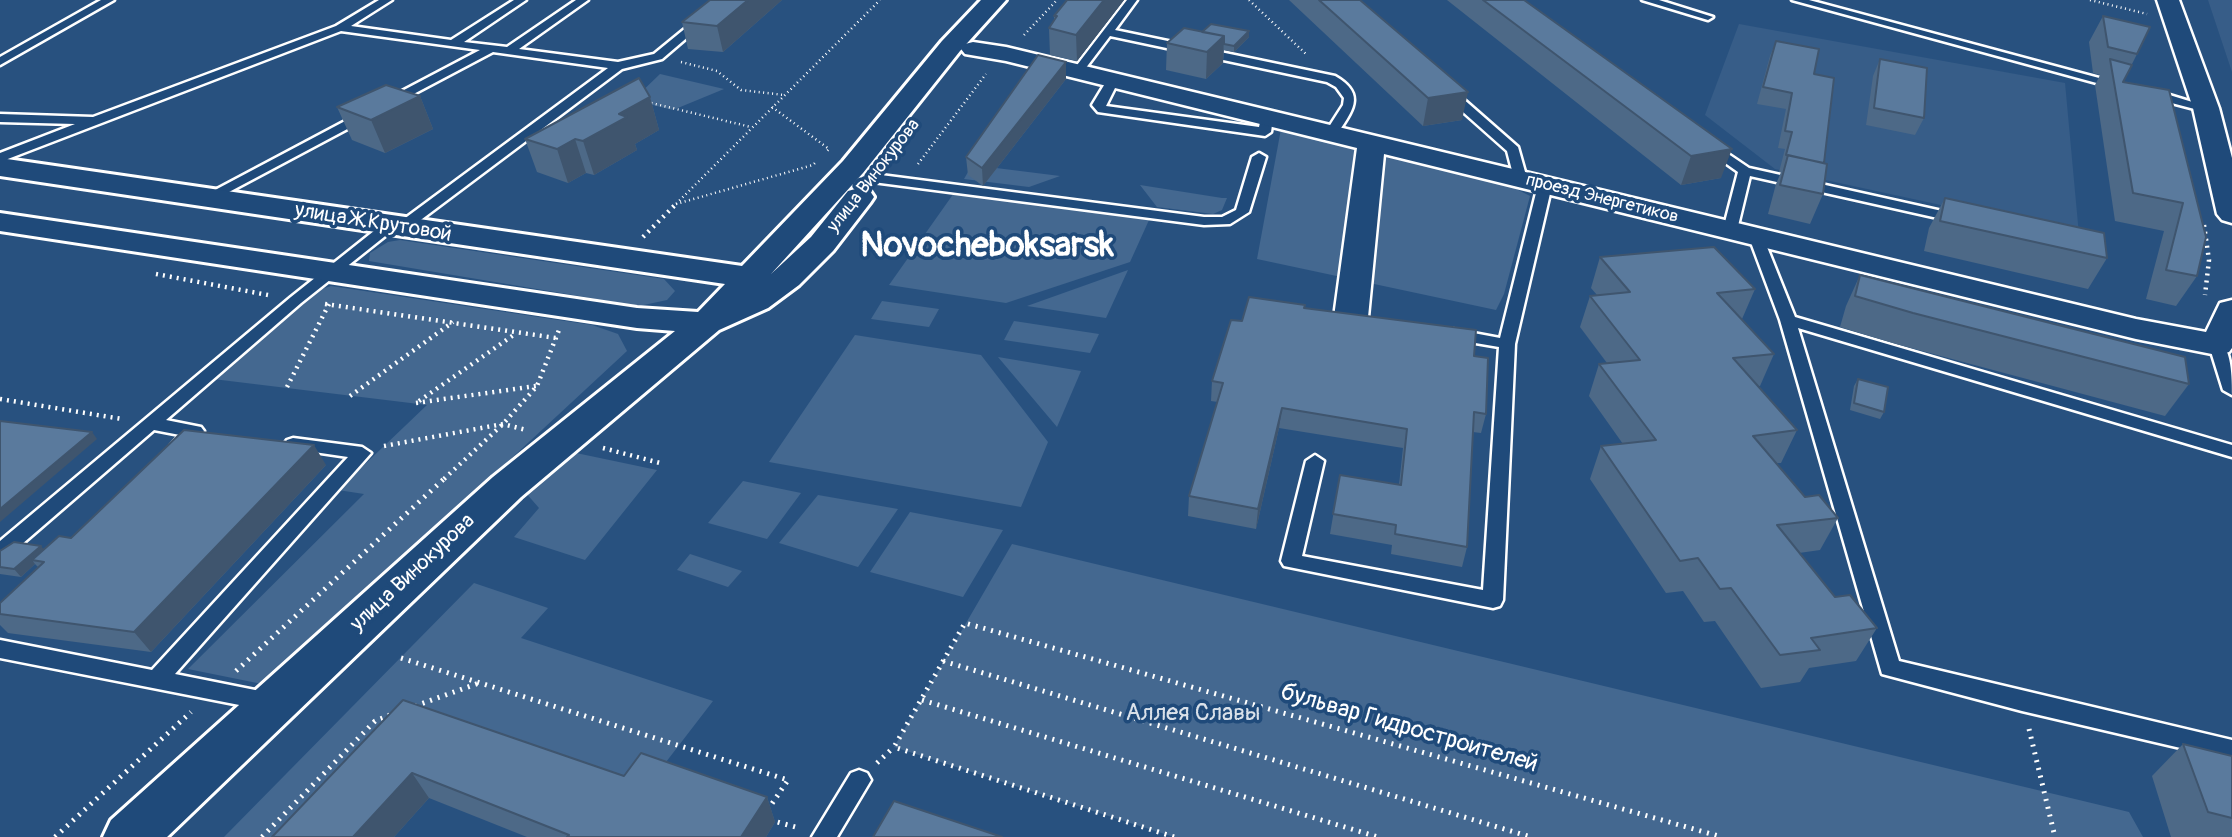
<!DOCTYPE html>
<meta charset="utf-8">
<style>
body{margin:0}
canvas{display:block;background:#28517f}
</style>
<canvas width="2232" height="837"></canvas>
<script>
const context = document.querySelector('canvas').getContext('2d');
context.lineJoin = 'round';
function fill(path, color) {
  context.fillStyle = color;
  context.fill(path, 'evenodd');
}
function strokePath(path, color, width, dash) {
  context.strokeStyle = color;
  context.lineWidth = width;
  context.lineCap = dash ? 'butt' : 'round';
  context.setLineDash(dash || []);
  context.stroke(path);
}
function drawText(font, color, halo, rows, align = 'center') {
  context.font = font + ' Pangolin,sans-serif';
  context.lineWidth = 7;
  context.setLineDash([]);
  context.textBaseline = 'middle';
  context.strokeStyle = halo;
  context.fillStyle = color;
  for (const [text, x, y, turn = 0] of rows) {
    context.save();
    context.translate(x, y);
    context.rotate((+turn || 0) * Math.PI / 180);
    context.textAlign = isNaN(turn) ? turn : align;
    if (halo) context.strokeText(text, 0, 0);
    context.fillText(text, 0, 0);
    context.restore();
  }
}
const built = new Path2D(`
 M2208,0H2232V72Z
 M1739,24L2065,83L2079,235L1775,169L1705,115Z`);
const green = new Path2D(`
 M660,74L724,89L673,110L633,100Z
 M1281,129L1499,180L1530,196L1504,294L1496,310L1257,259Z
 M972,165L1060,176L1029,187L964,179Z
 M1140,185L1222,198H1227L1222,210L1213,214L1157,207Z
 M954,193L1149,220L1130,262L1006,303L889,285Z
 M400,240L664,279L675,291L667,300L639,306L369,261L370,253L388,242Z
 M1128,270L1106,318L1027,306Z
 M331,286L592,325L618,334L627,351L267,685L188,669L364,494L338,490L427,405L213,379L315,291Z
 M882,301L939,309L929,327L871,319Z
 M1014,321L1099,334L1090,353L1004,340Z
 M855,335L981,355L1048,442L1021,507L769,462Z
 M998,357L1081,371L1057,427Z
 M576,453L657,470L585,560L514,537L539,508L519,485L540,467Z
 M743,481L801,493L767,539L708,523Z
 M818,495L898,509L858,567L779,543Z
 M910,512L1003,530L963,597L870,572Z
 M1012,544L2129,812L2143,837H1174L894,747Z
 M690,554L742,571L728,587L677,570Z
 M474,583L548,608L521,638L713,701L636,801L419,725L315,837H224Z`);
const pathFar2 = new Path2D(`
 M1249,0L1306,54
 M2090,0L2147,14
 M1024,35L1057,0
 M681,62L717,71L741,90L784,95
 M647,102L751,127
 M772,107L829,149L826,152
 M918,164L986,74
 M676,204L813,165L817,161
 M673,207L880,0`);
const pathFar1 = new Path2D(`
 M2204,225L2209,260L2205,295
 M643,237L675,205
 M156,274L268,295
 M325,304L556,338
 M287,387L329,304
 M350,396L453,322
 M0,399L122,419
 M419,401L515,334
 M416,403L536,386
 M384,446L503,424L526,430
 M603,448L660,463
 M444,479L503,424L537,386L559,330`);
const path = new Path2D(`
 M401,658L788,780L767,811
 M943,661L1531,837
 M236,671L446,477
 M922,700L1378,837
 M415,706L479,683
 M2029,729L2055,837
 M877,763L894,747
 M770,820L799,828
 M55,837L191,712
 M262,837L375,721L390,715
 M1174,837L894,747L965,623L1722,837`);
const lane = new Path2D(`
 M101,0H114L0,65V57Z
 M379,0H392L351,26L451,40L514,0H526L464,42L507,47L576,0H588L519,49L618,62L654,54L720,0H731L662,59L622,69L406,231L401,232L394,229L301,303L166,420L201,427L204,431C199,439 189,448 180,451L171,445L180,435L154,430L7,557L0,559V541L291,297L384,223L389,222L396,225L608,68L493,52L389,107L383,103L385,100L480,50L341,31L0,162V153L75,124L0,122V114L93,117L336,26Z
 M1127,0H1137L1115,30L1335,76C1368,95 1351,112 1336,136H1326L1325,133L1343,105L1344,98L1336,87L1327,82L1110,36L1082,73H1074V69Z
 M1642,0H1659L1713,17L1708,20Z
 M1792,0H1809L2125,85L2115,88Z
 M1113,76L1119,80L1106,106L1259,127L1261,118L1267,114L1273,118L1271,132L1265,136L1098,112L1092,105L1109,77Z
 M1445,90H1453L1518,147L1527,179L1525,182H1515L1507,151L1445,96Z
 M2145,90H2153L2212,108L2206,112L2145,96Z
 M364,111L368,112V118L214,200L209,201L202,197Z
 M1709,141L1749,168L1960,215L1967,219L1960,223L1750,176L1737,230L1735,233H1725L1723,230L1738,172L1704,148V142Z
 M1259,153L1266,157L1249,212L1230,224L1204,225L873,182L866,178L873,174L1204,217H1222L1236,210L1252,157Z
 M1545,181L1552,185L1515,344L1503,600L1500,606L1493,608L1284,566L1281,561L1306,461L1315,455L1324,461L1302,556L1483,590L1499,347L1452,339L1444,334L1452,329L1500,338L1538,185Z
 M1756,233L1763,237L1795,317L2232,445V457L1798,328L1899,661L2232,740V760L2022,711L1882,674L1780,320L1749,237Z
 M2217,340C2232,345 2232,380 2232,395L2223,390L2209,345Z
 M293,438L362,447L371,453L175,674L270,693L278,695L281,702L278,709L270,711L0,658V640L152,670L348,457L287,448L284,444L287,440Z
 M859,770L867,773L871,780L837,837H812L851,773Z`);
const street = new Path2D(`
 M2157,0H2179L2219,108L2232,158V223L2222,220L2217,214L2193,108Z
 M973,42L1006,47L2136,319L2206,332L2220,303L2232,300V348L2229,352L2217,355L2136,339L1384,154L1368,317L1363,324L1351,327L1339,324L1334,317L1357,148L1006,61L965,54L961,49L965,44Z`);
const secondary = new Path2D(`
 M981,0H1006L960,51L863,173L771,274L811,237L848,191L859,188L870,191L874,197L870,203L833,251L799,285L768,308L719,330L521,497L167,837H103L111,820L493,477L675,331L637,328L0,231V213L637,308L698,312L725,284L0,176V158L742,266L843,161L942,41Z`);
const wall = new Path2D(`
 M782,0L723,52L688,49L682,22Z
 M1124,0L1077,61L1050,55L1049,28L1054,21V16Z
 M1289,0H1360L1462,120L1423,126Z
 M1447,0H1524L1721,178L1681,185Z
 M2103,16L2137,54L2123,82L2169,90L2197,276L2176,306L2146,299L2164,231L2115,221L2095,85L2100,75L2093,73L2089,42Z
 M1249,31V37L1234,52L1224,50L1223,63L1206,79L1166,70L1167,43L1202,32Z
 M1776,41L1814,74L1824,163L1823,194L1810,224L1768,214L1776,184L1781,172H1779L1785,149L1778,148L1786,109L1757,104L1770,56Z
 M1880,59L1924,118L1915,135L1866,125L1873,76Z
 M1066,62V79L983,186L968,175L966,157Z
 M420,96L433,129L385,153L352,140L337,107Z
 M650,97L659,130L635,144L637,150L594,175L586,173L568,183L537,172L525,139Z
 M1945,198L2107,258L2088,289L1924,251L1929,228Z
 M1600,257L1755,289L1742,319L1774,354L1760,386H1757L1797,430L1781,463H1776L1805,497L1838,518L1820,550L1799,553L1835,597L1877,628L1856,661L1809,668L1800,682L1761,688L1715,621L1704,622L1683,591L1666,593L1590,479L1601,446L1623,444L1589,396L1599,364L1607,363L1580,327L1590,296L1597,295L1591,288Z
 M1860,275L2189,384L2165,416L1896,344L1840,327L1846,306Z
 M1304,308L1474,356L1486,414L1481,433L1473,432L1467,547L1462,567L1391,554L1392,545L1330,534L1340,475L1399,485L1403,448L1279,428L1256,529L1188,516L1189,496L1218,402L1211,401L1212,381L1242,321Z
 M1858,379L1884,412L1880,419L1850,410L1854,386Z
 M326,465L151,652L8,633L0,625V603L38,567L35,564L21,577L0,574V551L44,550L71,538Z
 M403,700L624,776L767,797L775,822L766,837H527L429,798L394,837H272Z
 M2183,744L2232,756V837H2171L2152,776Z`);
const shadedWall = new Path2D(`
 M748,0H782L723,52L717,26Z
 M1104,0H1124L1077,61L1076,35Z
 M1249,31V37L1234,52V46Z
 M1224,36L1223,63L1206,79L1207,52Z
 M1066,62V79L983,186L982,168Z
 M1468,92L1462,120L1423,126L1428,98Z
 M420,96L433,129L385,153L371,120Z
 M650,97L659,130L635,144L637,150L594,175L583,141L619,114Z
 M575,139L586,173L568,183L557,149Z
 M1732,149L1721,178L1681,185L1691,156Z
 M1282,408L1279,428L1256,529L1258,509Z
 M92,432L97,439L0,522V509Z
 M314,445L326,465L151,652L134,632Z
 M41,546L47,553L32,560L35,564L21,577L14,569Z
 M412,773L429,798L394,837H353Z
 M767,797L775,822L766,837H741Z`);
const building = new Path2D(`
 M710,0H748L717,26L682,22Z
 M1067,0H1104L1076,35L1049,28L1057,16H1054Z
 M1319,0H1360L1468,92L1428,98Z
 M1483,0H1524L1732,149L1691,156Z
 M2103,16L2150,27L2137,54L2108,47Z
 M1211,24L1249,31L1234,46L1224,44V36L1202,32Z
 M1184,28L1224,36L1207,52L1167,43Z
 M1776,41L1819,49L1814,74L1834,78L1824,163L1786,155L1792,132L1785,131L1792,93L1763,87Z
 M1038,55L1066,62L982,168L966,157Z
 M1880,59L1927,68L1924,118L1874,108Z
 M2110,59L2132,65L2123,82L2169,90L2206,237L2197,276L2166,270L2183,203L2133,193Z
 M639,78L650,97L619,114L627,117L583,141L575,139L557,149L525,139Z
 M386,85L420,96L371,120L337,107Z
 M1788,155L1827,164L1823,194L1780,185Z
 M1945,198L2104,233L2107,258L1940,221Z
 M1714,247L1755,289L1717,293L1774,354L1733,358L1797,430L1753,436L1805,497L1819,495L1838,518L1777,525L1835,597L1850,595L1877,628L1811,638L1820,650L1780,655L1731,588L1720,589L1698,558L1680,561L1601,446L1656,440L1599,364L1640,360L1590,296L1630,292L1600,257Z
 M1860,275L2185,357L2189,384L1913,313L1855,296Z
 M1249,297L1305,305L1304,308L1476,330L1474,356L1488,358L1486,414L1474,412L1467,547L1395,534L1396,525L1333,514L1340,475L1401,485L1407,429L1282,408L1258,509L1189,496L1223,383L1212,381L1231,320L1242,321Z
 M1858,379L1888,387L1884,412L1854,403Z
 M0,421L92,432L0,509Z
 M184,430L314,445L134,632L0,614V603L44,562L32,560L59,536L71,538Z
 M14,542L41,546L14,569L0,567V551Z
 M403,700L624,776L641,753L767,797L741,837H567L569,835L412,773L353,837H272Z
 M2183,744L2232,756V818L2208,812Z
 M894,801L1002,837H873Z`);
const farStreetnames = [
 ["улица Винокурова",874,176,-52],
 ["проезд Энергетиков",1602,199,14]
];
const streetNames = [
 ["улица Ж.Крутовой",373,223,9],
 ["улица Винокурова",413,573,-43]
];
const nearParknames = [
 ["Аллея Славы",1193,714]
];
const nearStreetnames = [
 ["бульвар Гидростроителей",1409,729,16]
];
const townNames = [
 ["Novocheboksarsk",987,247]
];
fill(built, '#375d88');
fill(green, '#446890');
strokePath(lane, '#fff', 5);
strokePath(street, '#fff', 5);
strokePath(secondary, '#fff', 6);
strokePath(pathFar2, '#fff', 2.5, [1, 3.5]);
strokePath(pathFar1, '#fff', 4.5, [2, 5]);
strokePath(path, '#fff', 5, [2, 6]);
fill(lane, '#1f4a7a');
fill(street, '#1f4a7a');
fill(secondary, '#1f4a7a');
fill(wall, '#4d6987');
fill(shadedWall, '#3f556e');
fill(building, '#5a7a9d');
strokePath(building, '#3f556e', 2);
drawText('18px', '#fff', '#1f4a7a', farStreetnames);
drawText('21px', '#fff', '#1f4a7a', streetNames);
drawText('24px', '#dae1e9', '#1f4a7a', nearParknames);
drawText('24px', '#fff', '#1f4a7a', nearStreetnames);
drawText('bold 35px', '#fff', '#1f4a7a', townNames);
</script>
